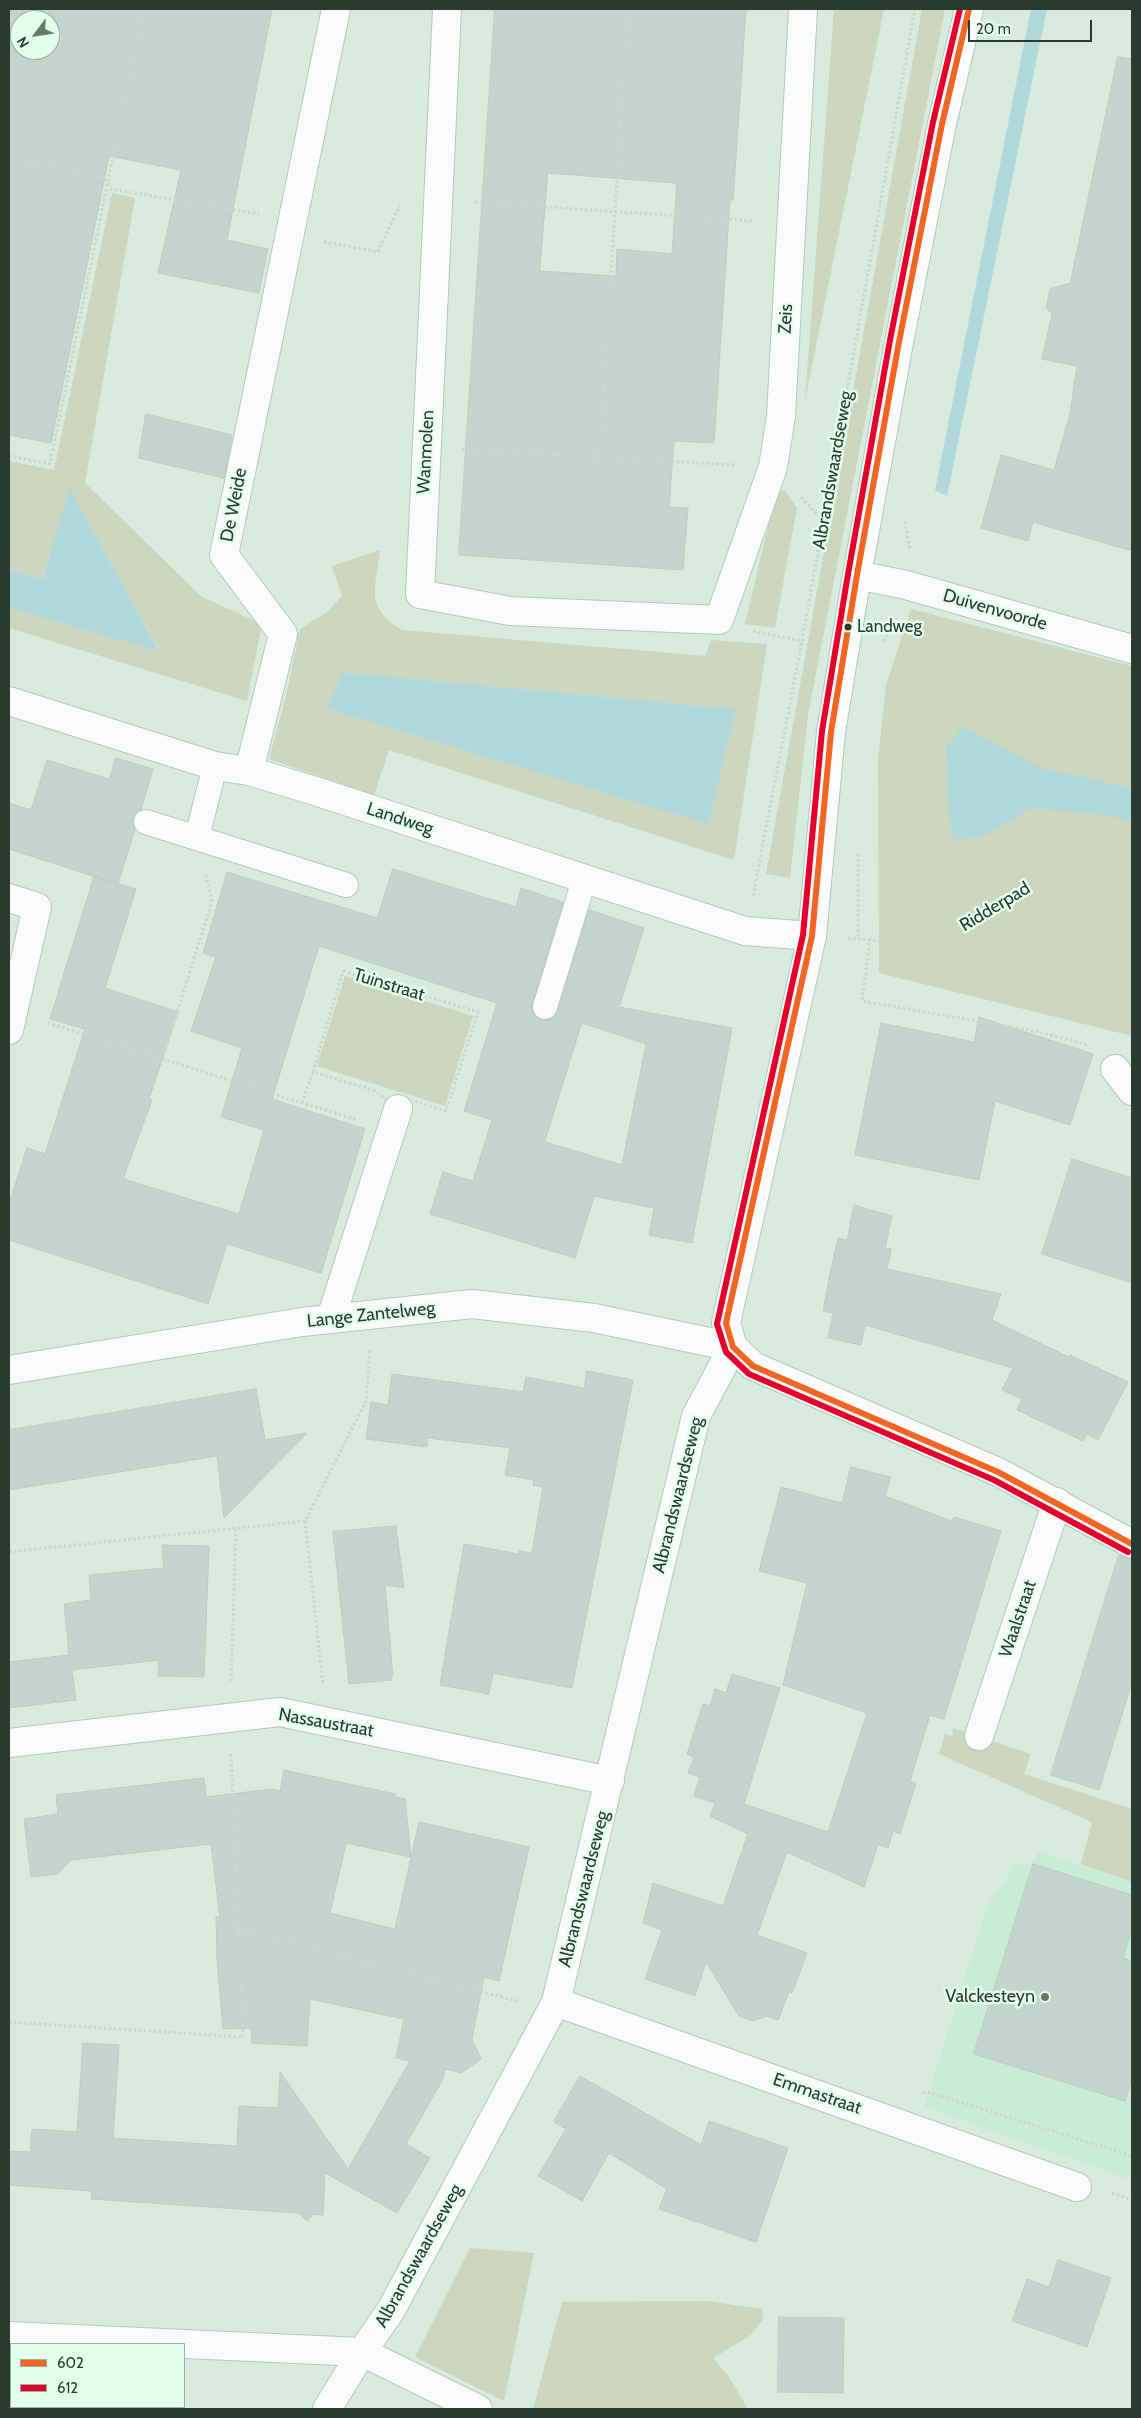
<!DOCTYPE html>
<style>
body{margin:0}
#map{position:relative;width:1141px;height:2418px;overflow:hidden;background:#d7ebdf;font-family:Cabin,sans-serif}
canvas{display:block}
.frame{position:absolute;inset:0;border:10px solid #2b3a31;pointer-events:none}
.legend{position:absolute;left:10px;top:2343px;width:175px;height:65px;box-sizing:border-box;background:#e2ffec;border:1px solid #99b0a1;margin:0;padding:6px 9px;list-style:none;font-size:15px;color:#2b3a31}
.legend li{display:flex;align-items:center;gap:10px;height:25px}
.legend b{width:25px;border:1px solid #99b0a1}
.north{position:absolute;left:10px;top:10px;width:50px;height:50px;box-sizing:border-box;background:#e2ffec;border:1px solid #99b0a1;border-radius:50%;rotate:239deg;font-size:14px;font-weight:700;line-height:20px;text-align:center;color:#2b3a31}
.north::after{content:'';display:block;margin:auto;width:18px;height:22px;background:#67786e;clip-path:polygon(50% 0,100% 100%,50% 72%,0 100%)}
.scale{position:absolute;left:968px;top:20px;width:124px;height:22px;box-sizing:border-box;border:2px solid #2b3a31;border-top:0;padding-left:6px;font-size:15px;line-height:18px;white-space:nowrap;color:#2b3a31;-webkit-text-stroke:4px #e2ffec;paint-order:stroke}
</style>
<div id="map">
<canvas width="1141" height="2418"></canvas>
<div class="frame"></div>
<ul class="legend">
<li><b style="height:6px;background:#f26522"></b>602</li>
<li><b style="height:6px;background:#e4002b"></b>612</li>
</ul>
<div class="north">N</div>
<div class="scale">20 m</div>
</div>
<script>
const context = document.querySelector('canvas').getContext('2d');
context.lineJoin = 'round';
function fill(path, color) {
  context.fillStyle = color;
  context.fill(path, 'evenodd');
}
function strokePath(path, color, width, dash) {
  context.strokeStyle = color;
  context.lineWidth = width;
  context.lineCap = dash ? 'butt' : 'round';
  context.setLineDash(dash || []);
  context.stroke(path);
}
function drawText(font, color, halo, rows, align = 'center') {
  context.font = font + ' Cabin,sans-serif';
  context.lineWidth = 5;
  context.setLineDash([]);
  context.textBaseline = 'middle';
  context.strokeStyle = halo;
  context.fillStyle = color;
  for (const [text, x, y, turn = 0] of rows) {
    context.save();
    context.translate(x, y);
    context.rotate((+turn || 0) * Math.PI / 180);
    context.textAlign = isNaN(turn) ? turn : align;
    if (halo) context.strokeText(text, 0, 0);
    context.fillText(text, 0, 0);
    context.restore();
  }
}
const built = new Path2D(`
 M1038,1851L1132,1882V2180L924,2107L989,1901L1005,1882L1014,1863L1032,1864Z`);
const green = new Path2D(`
 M834,9H884L805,401Z
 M922,9H945L808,715L790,878L766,874Z
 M112,193L135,198L85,483L202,597L262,624L247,701L9,628V608L159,650L69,488L43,579L9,570V461L54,470Z
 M777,489L785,491L797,508L775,628L745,624Z
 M380,550C376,588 364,607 402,630L705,656L711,640L767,644L734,860L389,750L374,795L269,759L286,696L300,629L326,613L342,596L332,566ZM342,672L735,709L708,823L327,709Z
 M911,609L1132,666V1036L879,973L878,760L886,685Z
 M345,976L473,1016L445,1106L317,1066Z
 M953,1728L1031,1754L1024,1774L1132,1809V1882L1081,1864L1092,1822L939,1754L945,1734L952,1736Z
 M470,2248L534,2253L504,2401L415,2357Z
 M706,2301L762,2309L763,2319L751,2335L713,2358L729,2377L748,2409H533L562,2302Z`);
const water = new Path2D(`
 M1031,9H1047L947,496L935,490Z
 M69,487L159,651L9,608V570L43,579Z
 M342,672L736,709L708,824L327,709Z
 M963,727L1042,768L1132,788V823L1112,816L1031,808L984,836L954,840L949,818L946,746Z`);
const building = new Path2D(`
 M9,9H272L227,240L268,249L259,293L158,273L181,170L109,156L51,443L9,435ZM20,20H50V50H20Z
 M495,9H746L733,200H730L714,443L674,441L669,507L688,508L683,570L459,555ZM548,173L677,183L672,254L617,249L616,276L540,271Z
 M1118,57L1132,59V551L1033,522L1028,541L981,528L1001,455L1054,470L1070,414L1077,366L1042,359L1052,314L1046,308L1050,289L1070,283Z
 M146,414L232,435L224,478L139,458Z
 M116,758L153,769L141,810L133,818L135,829L118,884L9,849V803L31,810L47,760L109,779Z
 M393,869L516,907L521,888L563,902L532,1003V1011L541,1020H549L558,1011L589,910L644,928L619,1007L732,1028L692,1243L649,1235L654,1208L594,1196L575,1258L430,1214L443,1172L473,1181L492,1120L464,1111L497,1003L319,946L272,1099L365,1129L321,1273L227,1244L208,1304L9,1240V1204L27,1148L45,1154L85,1029L50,1019L94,876L136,889L105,988L178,1012L149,1099L152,1100L123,1179L239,1214L264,1130L221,1117L242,1048L191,1031L216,957L203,953L227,872L377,918ZM582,1023L646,1044L622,1165L545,1142Z
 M979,1017L1093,1054L1070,1125L995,1101L979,1180L855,1155L881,1023L974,1042Z
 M1072,1159L1132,1178V1283L1042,1254Z
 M854,1205L892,1216L885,1248L891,1249L887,1269L1001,1294L992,1320L1069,1357L1070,1355L1128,1382L1098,1440L1087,1434L1083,1441L1017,1410L1022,1399L1002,1390L1013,1368L865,1325L861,1345L828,1338L833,1313L823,1311L830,1274L838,1238L847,1240Z
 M587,1371L633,1380L572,1688L493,1673L489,1694L440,1685L464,1544L519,1554V1551L532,1553L543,1487L533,1485L534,1480L505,1475L510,1448L428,1438L427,1447L366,1439L371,1402L388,1405L392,1374L523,1392L526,1377L584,1388Z
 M256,1389L265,1440L307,1433L224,1518L217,1456L9,1490V1430Z
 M851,1467L891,1477L885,1496L952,1521L954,1517L1001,1531L944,1719L930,1715L910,1781L916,1783L900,1834L893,1831L888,1848L878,1845L864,1887L787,1852L757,1935L807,1953L792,1993L789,1992L778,2020L766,2016L753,2021L739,2016L706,1962L695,1996L645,1979L662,1930L643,1923L653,1883L723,1906L748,1834L710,1816L715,1803L694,1796L700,1777L688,1773L694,1757L687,1754L703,1704L710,1706L715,1689L726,1693L732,1674L780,1688L744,1804L828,1832L867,1713L783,1685L807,1583L759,1571L781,1487L842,1503Z
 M396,1526L404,1588L385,1585L393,1676H391L392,1680L349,1684L333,1532Z
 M163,1545L209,1546L204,1677L158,1676L159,1660L72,1670L76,1700L9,1708V1662L69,1655L64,1604L91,1600L89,1575L163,1568Z
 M1119,1555L1132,1560V1682L1099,1790L1051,1775Z
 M284,1770L395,1794V1797L405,1799L411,1857L346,1843L330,1913L395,1929L419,1822L529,1847L499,1981L484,1977L472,2039L481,2059L461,2073L445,2069L443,2079L406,2144L430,2158L397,2213L325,2173L323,2215L314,2214L307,2221L299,2213L91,2199L92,2191L9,2185V2151L30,2152L32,2129L77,2132L83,2043L119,2045L113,2138L237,2146L239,2106L278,2108L280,2072L348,2169L410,2061L396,2058L404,2019L310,1999L307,2046L252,2043L251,2028L223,2029L217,1958L216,1917H220L211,1844L71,1860L58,1874L31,1877L24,1819L58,1814L56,1795L204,1778L206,1797L272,1789L280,1791Z
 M1033,1864L1132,1895V1928L1123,1958L1132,1961V2078L1125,2101L974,2054Z
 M580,2076L701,2145L709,2121L788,2148L756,2242L659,2209L667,2189L609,2153L582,2201L538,2176L566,2129L554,2122Z
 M1058,2260L1111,2278L1087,2347L1012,2321L1027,2279L1049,2287Z
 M779,2317L844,2318L843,2393L778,2392Z`);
const path = new Path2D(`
 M9,158L106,178L111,189L259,214
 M475,202L755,221
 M324,242L378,252L400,205
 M462,449L735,465
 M9,456L50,464L143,9
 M599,457L628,9
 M801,497L824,521
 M905,521L910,550
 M753,631L802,641
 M884,641L897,618
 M858,854V938
 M753,896L802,641L915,9
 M848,938L916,944L938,941L1040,880L1073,870L1132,881
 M870,938L862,1001L1035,1031L1088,1045
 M343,971L478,1012L446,1111L417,1102L398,1109L376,1091L313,1072Z
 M48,1023L357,1120
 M162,1059L212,902L206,876
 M302,1103L313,1072
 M305,1521L323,1685
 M9,1552L305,1521L366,1401L370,1349
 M231,1681L236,1528
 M239,1929L517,2001
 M9,2022L243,2037L231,1753
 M923,2093L928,2092L1132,2156
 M1112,2193L1132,2200`);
const lane = new Path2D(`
 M146,822L346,885
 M197,837L215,766
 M545,1007L584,880`);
const street = new Path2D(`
 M447,9L420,594L510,611L719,620L773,467L781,416L803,9
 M857,575L906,585L1132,649
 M9,701L215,766L249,771L315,791L745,931L812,936
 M249,771L283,634L224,555L336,9
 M9,898L37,907L9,1030
 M1115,1069L1132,1091
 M331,1318L398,1109
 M9,1370L302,1322L472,1304L594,1318L733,1347L696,1416L556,2002L391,2310L362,2352L327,2409
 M979,1736L1057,1502
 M9,1743L280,1712L610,1781
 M556,2002L1077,2187
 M9,2336L362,2352L478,2409`);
const secondary = new Path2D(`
 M969,9L942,124L899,342L857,575L831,732L812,936L726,1323L733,1347L753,1366L998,1472L1132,1544`);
const bus1 = new Path2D(`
 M969,9L942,124L899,342L857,575L831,732L812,936L726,1323L733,1347L753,1366L998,1472L1132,1544`);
const bus2 = new Path2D(`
 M960,9L933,122L890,340L848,574L822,731L803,935L717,1324L726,1352L749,1374L994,1480L1128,1552`);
const markers = [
 [848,627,4.5,"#2b3a31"],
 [1045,1997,5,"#67786e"]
];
const busNames = [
 ["Landweg",857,627]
];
const streetNames = [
 ["Zeis",786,319,-87],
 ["Wanmolen",426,452,-87],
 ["Albrandswaardseweg",833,470,-80],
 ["De Weide",234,505,-79],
 ["Duivenvoorde",995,610,16],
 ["Landweg",400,819,18],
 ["Ridderpad",995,907,-31],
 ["Tuinstraat",389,985,17],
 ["Lange Zantelweg",371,1315,-6],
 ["Albrandswaardseweg",678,1495,-76],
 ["Waalstraat",1018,1619,-71],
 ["Nassaustraat",326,1723,10],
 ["Albrandswaardseweg",584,1889,-76],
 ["Emmastraat",817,2094,19],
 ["Albrandswaardseweg",419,2256,-61]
];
const poiNames = [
 ["Valckesteyn",1035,1997]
];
fill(built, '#caecd7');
fill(green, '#ccd6bc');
fill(water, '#b0d7d9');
fill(building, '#c3d4cd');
strokePath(building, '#b9cbc4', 1);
strokePath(lane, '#b6c6bc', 26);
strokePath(street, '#b6c6bc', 30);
strokePath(secondary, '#b6c6bc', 30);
strokePath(path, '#ced4d1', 3, [2.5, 2.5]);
strokePath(lane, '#f9fcfa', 24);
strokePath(street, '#f9fcfa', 28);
strokePath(secondary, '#f9fcfa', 28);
strokePath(bus1, '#f26522', 6);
strokePath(bus2, '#e4002b', 6);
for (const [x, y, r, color] of markers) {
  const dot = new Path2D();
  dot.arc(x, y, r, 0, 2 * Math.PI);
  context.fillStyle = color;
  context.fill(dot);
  strokePath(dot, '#e2ffec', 2);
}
drawText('17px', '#2b3a31', '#e2ffec', busNames, 'left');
drawText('18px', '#2b3a31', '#e2ffec', streetNames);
drawText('18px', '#2b3a31', '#e2ffec', poiNames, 'right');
</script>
